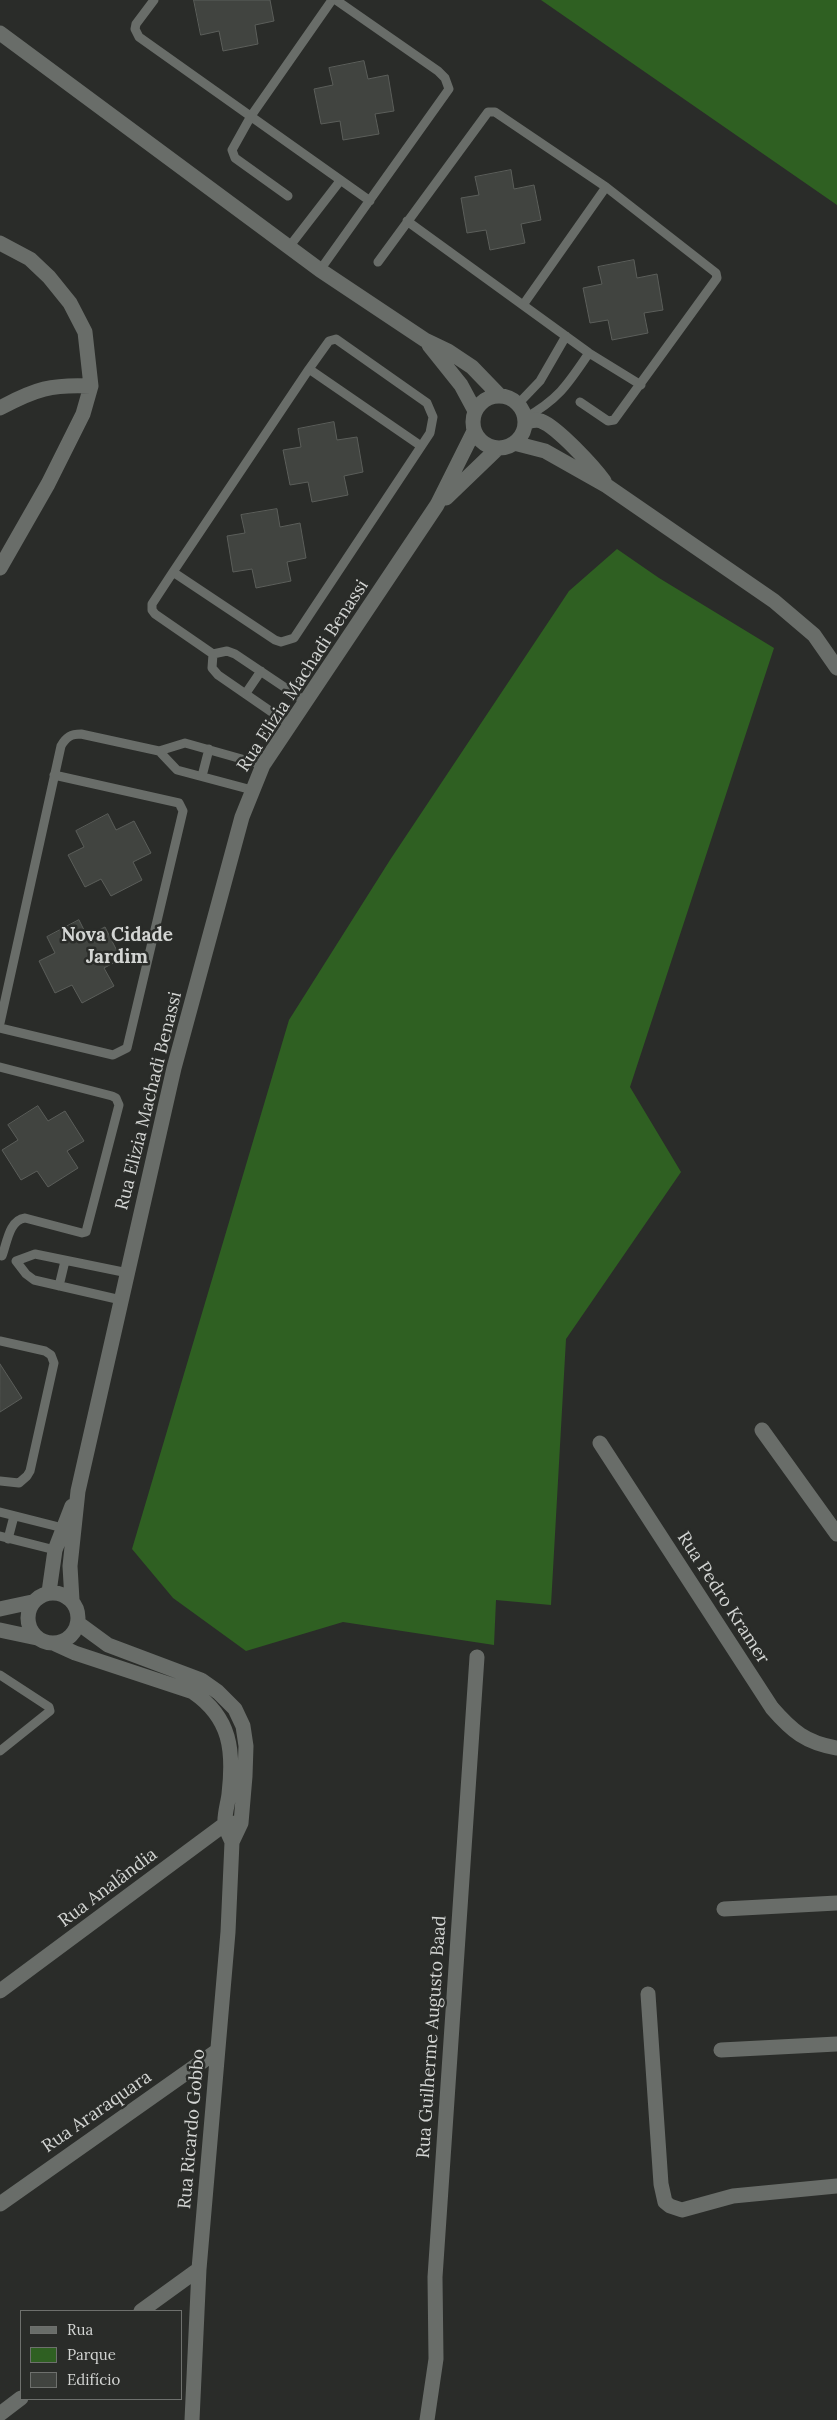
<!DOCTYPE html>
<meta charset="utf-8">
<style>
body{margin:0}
#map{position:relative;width:837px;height:2420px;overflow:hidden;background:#2a2c29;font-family:Lora,serif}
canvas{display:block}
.legend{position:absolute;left:20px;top:2310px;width:162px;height:90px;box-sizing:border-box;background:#2a2c29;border:1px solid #6e706d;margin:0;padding:6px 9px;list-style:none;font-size:15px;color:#d3d5d3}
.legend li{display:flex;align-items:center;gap:10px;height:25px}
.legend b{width:25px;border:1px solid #6e706d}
</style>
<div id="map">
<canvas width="837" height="2420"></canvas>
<ul class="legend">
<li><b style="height:6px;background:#696d69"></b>Rua</li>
<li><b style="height:14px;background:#2f6022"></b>Parque</li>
<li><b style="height:14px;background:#414440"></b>Edifício</li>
</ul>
</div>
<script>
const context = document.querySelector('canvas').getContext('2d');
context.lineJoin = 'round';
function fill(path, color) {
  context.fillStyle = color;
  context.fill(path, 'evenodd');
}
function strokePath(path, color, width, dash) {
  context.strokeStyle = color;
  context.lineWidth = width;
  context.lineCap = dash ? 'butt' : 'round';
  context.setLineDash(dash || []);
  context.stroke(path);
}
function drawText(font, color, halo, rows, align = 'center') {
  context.font = font + ' Lora,serif';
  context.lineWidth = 5;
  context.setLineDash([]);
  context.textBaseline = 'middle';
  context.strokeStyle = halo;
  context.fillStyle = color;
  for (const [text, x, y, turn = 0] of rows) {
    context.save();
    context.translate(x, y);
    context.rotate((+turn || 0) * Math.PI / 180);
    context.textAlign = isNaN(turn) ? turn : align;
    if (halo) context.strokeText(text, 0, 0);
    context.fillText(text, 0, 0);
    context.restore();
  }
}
const green = new Path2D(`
 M541,0H837V205Z
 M617,549L659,578L774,648L630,1087L681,1172L566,1339L551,1605L496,1600L494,1645L343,1622L246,1651L173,1598L132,1549L289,1020L390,860L569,591Z`);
const building = new Path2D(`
 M194,0H270L274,21L255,25L258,44L223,51L219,31L201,35Z
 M364,61L368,79L388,75L394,111L375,114L379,134L343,140L340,121L321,124L314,89L333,85L329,68Z
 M511,170L514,189L534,185L541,220L521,224L525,243L490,250L486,230L467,233L461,198L479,195L475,177Z
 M634,260L637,278L657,274L663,310L644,313L648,333L612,340L608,320L590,323L583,288L602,284L598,267Z
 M334,422L337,440L357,437L363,472L344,476L348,495L312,502L308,482L290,485L283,450L301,447L298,429Z
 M277,509L280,527L300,523L306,558L287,562L291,581L256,588L252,569L233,572L227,536L245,533L241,515Z
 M108,814L116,830L134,821L151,853L133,862L142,880L111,896L101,879L85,887L68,855L84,847L76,831Z
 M79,920L87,936L105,927L121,959L104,968L114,986L82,1003L72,985L55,993L39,961L55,953L47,937Z
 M38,1106L48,1121L65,1111L84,1141L67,1151L78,1168L48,1187L37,1171L21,1180L2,1150L18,1140L8,1125Z
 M0,1364L22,1398L0,1412Z`);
const lane = new Path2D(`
 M154,0L136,24L135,29L139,37L370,201
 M288,196L235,158L232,150L251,116L332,0
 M407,221L589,353L641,385
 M289,247L340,181
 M378,262L488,112H495L606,187L716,273L717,278L614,420L608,421L580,402
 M320,270L449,89L445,78L438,71L336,0
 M523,305L606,187
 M309,369L421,446
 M518,404L540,381L566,336
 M525,418C559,399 568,384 589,353
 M173,572L275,640L281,642L294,638L430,433L433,417L427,403L336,339L329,341L309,369L173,572L152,604V610L155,614L213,654
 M246,693L261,671
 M289,724L218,675L212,668L213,654L227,651L235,654L305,701
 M202,776L209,749
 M252,790L177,770L159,751L185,743L263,765
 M0,1023L61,746C66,737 71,734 81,734L159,751
 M0,1028L113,1055L127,1048L183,811L179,803L54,775
 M0,1067L112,1096L116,1098L119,1105L86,1232L82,1233L25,1218C9,1220 7,1243 2,1256
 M59,1286L65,1261
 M121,1300L34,1280L26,1274L16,1261L35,1254L128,1273
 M0,1341L45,1351L51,1355L54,1363L30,1471L27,1476L19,1483L0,1481
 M0,1512L63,1528
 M0,1536L55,1550
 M8,1539L14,1516
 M0,1675L49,1707L50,1711L0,1751`);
const street = new Path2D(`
 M0,33L320,270L425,340L448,351L472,367L500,396
 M0,243L30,259L49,277L70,303L85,332L91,386L83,414L48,484L0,568
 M429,345L461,385L475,411
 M473 422a26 26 0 1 1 52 0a26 26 0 1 1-52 0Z
 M0,408C35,389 52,384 91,386
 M525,423C531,421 535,419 541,421C557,427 593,466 604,481
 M514,443L545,451L607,486L774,601L814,635L837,668
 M446,498L498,448
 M762,1430L837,1534
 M600,1443L772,1708C792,1731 806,1743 837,1748
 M49,1592L55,1550L72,1506
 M28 1618a25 25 0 1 1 50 0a25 25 0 1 1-50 0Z
 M72,1600L70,1566L78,1491L174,1068L242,817L263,765L437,505L474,431
 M0,1609L32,1602
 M78,1623L108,1645L201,1680L218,1692L235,1709L243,1726L246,1746L245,1776L241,1823L232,1842L228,1932L199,2269L192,2420
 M0,1630L37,1638
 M53,1643L75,1653L193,1692C231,1718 234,1751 229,1794C228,1803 224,1815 225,1824C226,1830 230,1837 232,1842
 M724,1909L837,1903
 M0,1991L225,1824L235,1823
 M648,1994L661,2184L665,2202L670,2206L682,2210L733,2196L837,2186
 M721,2050L837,2044
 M0,2204L217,2051
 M141,2311L199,2269
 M0,2414L21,2398
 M427,2420L436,2359L435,2277L477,1657`);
const streetNames = [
 ["Rua Elizia Machadi Benassi",303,676,-57],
 ["Rua Elizia Machadi Benassi",149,1101,-76],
 ["Rua Pedro Kramer",723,1598,57],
 ["Rua Analândia",108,1888,-37],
 ["Rua Guilherme Augusto Baad",432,2037,-86],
 ["Rua Araraquara",97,2112,-35],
 ["Rua Ricardo Gobbo",192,2129,-85]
];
const neighbourhoodNames = [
 ["Nova Cidade",117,936],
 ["Jardim",117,958]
];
fill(green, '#2f6022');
fill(building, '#414440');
strokePath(building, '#5b5e5a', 1);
strokePath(lane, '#696d69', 9);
strokePath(street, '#696d69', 15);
drawText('18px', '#d3d5d3', '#2a2c29', streetNames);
drawText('bold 19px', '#d3d5d3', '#2a2c29', neighbourhoodNames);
</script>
